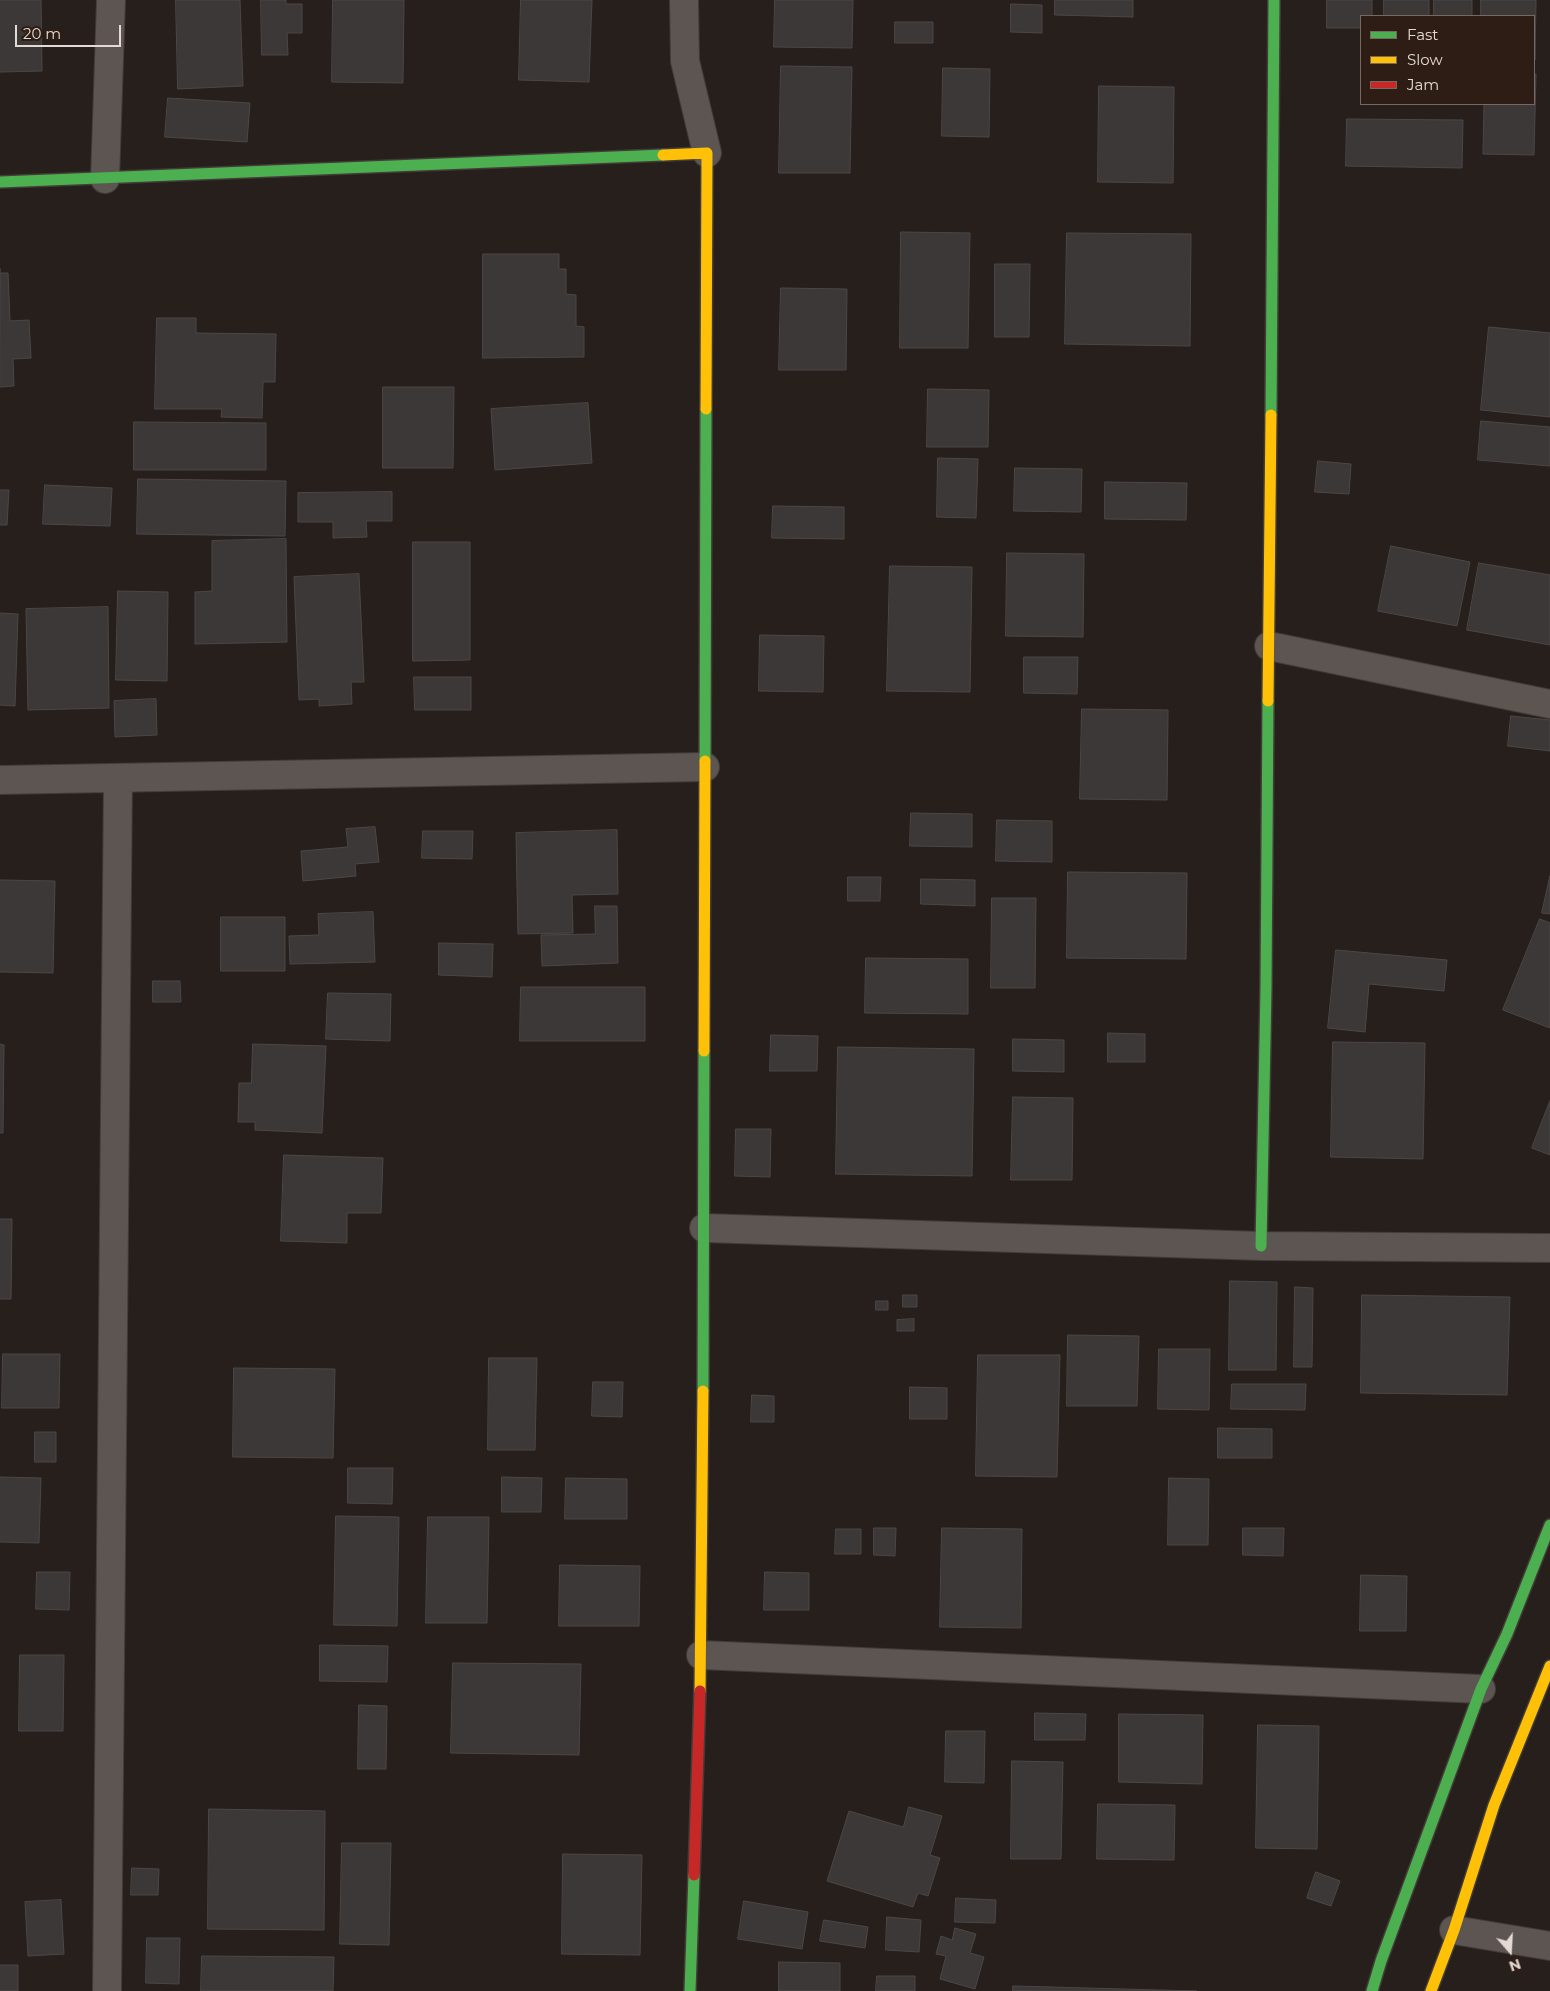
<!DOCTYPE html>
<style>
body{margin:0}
#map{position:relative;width:1550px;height:1991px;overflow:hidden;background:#271f1b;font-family:Montserrat,sans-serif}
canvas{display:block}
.legend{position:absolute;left:1360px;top:15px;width:175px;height:90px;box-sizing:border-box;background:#2d1d15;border:1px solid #776861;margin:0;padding:6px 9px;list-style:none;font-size:15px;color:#e5d9d4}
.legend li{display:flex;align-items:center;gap:10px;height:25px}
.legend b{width:25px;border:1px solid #776861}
.north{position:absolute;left:1485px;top:1926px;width:50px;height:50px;-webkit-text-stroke:4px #2d1d15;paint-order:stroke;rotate:161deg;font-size:14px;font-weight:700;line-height:20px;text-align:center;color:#e5d9d4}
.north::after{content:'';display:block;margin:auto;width:18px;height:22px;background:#e5d9d4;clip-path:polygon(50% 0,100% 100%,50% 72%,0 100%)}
.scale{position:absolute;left:15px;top:25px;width:106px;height:22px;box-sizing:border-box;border:2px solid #e5d9d4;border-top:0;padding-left:6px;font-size:15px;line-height:18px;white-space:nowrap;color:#e5d9d4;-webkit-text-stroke:4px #2d1d15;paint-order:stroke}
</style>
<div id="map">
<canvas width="1550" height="1991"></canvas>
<ul class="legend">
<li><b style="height:6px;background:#4caf50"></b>Fast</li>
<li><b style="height:6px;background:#ffc107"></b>Slow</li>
<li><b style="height:6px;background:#c62828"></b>Jam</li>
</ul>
<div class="north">N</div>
<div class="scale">20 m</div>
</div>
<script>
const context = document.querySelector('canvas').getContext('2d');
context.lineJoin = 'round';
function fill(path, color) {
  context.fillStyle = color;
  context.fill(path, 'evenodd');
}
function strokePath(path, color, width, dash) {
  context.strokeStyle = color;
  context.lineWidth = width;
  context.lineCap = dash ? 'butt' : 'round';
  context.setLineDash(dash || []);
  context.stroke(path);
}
const building = new Path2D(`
 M0,0H41L42,71L0,72Z
 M176,0H240L243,86L178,89Z
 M261,0H286V4H302V33H287L288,55H262Z
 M333,0H404L403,83L332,82Z
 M521,0H592L589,82L519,80Z
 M775,0H853L852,48L774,47Z
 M1055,0H1133V17L1055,15Z
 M1327,0H1372V16H1361V28H1327Z
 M1384,0H1429V16H1384Z
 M1434,0H1472V16H1434Z
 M1481,0H1536L1535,60L1534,16H1481Z
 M1011,4L1042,5V33L1011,32Z
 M895,22H933V43H895Z
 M781,66L852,67L850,173H779Z
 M943,68L990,69L989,137L942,136Z
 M1534,74H1536L1534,155L1483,154L1484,104H1534Z
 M1099,86L1174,87L1173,183L1098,182Z
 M168,98L250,103L247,142L165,137Z
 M1347,119L1463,120L1462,168L1346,166Z
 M901,232L970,233L968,348H900Z
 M1067,233L1191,234L1190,346L1065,344Z
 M483,254H559V269H566V294L576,295V326L584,327V357L483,358Z
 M995,264H1030L1029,337H995Z
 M0,269V273H8L10,321L29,320L31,358L13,359L14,386L0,387Z
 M781,288L847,289L846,370H779Z
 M157,318H196V333L276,334L275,382H263L262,418L221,417L222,409H155Z
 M1489,327L1550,333V417L1481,410Z
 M383,387H454L453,468H383Z
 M928,389L989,390L988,447H927Z
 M588,403L592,463L495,470L491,409Z
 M1481,421L1550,427V466L1478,460Z
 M134,422L266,423V470H134Z
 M938,458L978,459L976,518L937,517Z
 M1318,461L1351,464L1349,494L1315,492Z
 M1015,468L1082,469L1081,512L1014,511Z
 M138,479L286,481L285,536L137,534Z
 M1105,482L1187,483L1186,520L1105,519Z
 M45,485L112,488L110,526L43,524Z
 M0,490H9L7,525H0Z
 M392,492V521H366L367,537L333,538V522H298V493Z
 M773,506L844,507V539L772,538Z
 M286,539L287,642L195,644V592L212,591V541Z
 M413,542H470V660L413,661Z
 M1391,546L1470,562L1457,626L1378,611Z
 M1007,553L1084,554L1083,637L1006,636Z
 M1479,563L1550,575V645L1467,630Z
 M890,566L972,567L970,692L887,691Z
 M359,574L364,682H351L352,704L319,706V699L299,700L294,577Z
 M118,591L168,592L167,681L116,680Z
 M108,607L109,708L28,710L26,609Z
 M0,613L18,614L15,706L0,705Z
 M760,635L824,636L823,692L759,691Z
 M1024,657H1078L1077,694L1024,693Z
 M414,677H471V710H415Z
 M156,699L157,735L115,737L114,701Z
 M1082,709L1168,710L1167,800L1080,799Z
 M1511,716L1550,720V751L1508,746Z
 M911,813L972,814V847L910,846Z
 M997,820L1052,821V862L996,861Z
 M375,827L379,862L355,864L356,876L303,881L301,851L348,847L346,829Z
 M617,830L618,894L572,895L573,933L518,934L516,833Z
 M423,831H473L472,859L422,858Z
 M1068,872L1187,873L1186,959L1067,958Z
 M1550,876V914L1542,913Z
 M848,877H881L880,901H848Z
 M921,879L975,880V906L921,904Z
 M0,880L55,881L53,973L0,972Z
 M992,898H1036L1035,988H991Z
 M595,906H617L618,963L542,966L541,935L595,934Z
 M373,912L375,962L290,964L289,936L319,935L318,914Z
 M221,917H285V971H221Z
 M1540,919L1550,923V1028L1503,1010Z
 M439,943L493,944L492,977L439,975Z
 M1336,950L1447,960L1444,991L1369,984L1365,1032L1328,1028Z
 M866,958L968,959V1014L865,1013Z
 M153,981H180L181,1002H153Z
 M521,987H645V1041H520Z
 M328,993L391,994L390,1041L326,1039Z
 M1108,1033L1145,1034V1062H1108Z
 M771,1035L818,1036L817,1071H770Z
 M1013,1039L1064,1040V1072L1013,1071Z
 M1333,1042L1425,1043L1423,1159L1331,1157Z
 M0,1044L4,1045L3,1133H0Z
 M253,1044L326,1046L322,1133L255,1130V1122H238L239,1083H251Z
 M838,1047L974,1049L972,1176L836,1174Z
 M1013,1097L1073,1098L1072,1180H1011Z
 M1550,1101V1155L1532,1148Z
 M736,1129H771L770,1177L735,1176Z
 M284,1155L383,1158L381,1213H347V1243L281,1241Z
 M0,1219H12L11,1299H0Z
 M1230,1281L1277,1282L1276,1370H1229Z
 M1295,1287L1313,1288L1312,1367H1294Z
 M903,1295H917V1307H903Z
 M1362,1295L1510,1297L1507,1395L1361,1393Z
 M876,1301H888V1310H876Z
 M914,1319V1331H897V1320Z
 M1068,1335L1139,1336L1137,1406H1067Z
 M1159,1349H1210L1209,1410L1158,1409Z
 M3,1354H60L59,1408H2Z
 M978,1355H1060L1057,1477L976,1476Z
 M489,1358H537L535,1450H488Z
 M234,1368L335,1369L333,1458L233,1457Z
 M593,1382H623L622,1417L592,1416Z
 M1232,1384H1306L1305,1410L1231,1409Z
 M910,1387L947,1388V1419H910Z
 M752,1395L774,1396V1422H751Z
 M1218,1428L1272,1429V1458H1218Z
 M35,1432H56V1462H35Z
 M348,1468H393L392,1504L348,1503Z
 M0,1477L41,1478L39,1543L0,1542Z
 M502,1477L542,1478L541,1512H502Z
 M566,1478L627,1479V1519H565Z
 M1169,1478L1209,1479L1208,1545H1168Z
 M336,1516L399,1517L397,1626L334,1625Z
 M428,1517H489L487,1623H426Z
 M874,1528H896L895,1556L874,1555Z
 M942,1528L1022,1529L1021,1628L940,1627Z
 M1243,1528H1284L1283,1556L1243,1555Z
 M836,1529H861V1554H835Z
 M560,1565L640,1566L639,1626H559Z
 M37,1572H70L69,1610L36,1609Z
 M765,1572L809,1573V1610H764Z
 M1361,1575L1407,1576L1406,1631H1360Z
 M320,1645L388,1646L387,1682L320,1681Z
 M20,1655H64L63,1731H19Z
 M453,1663L581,1664L579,1755L451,1753Z
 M359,1705L387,1706L386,1769H358Z
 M1035,1713L1086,1714L1085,1740H1035Z
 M1119,1714L1203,1715L1202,1784L1119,1782Z
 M1258,1725L1319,1726L1317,1849L1256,1848Z
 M946,1731H985L984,1783L945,1782Z
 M1012,1761L1063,1762L1061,1859H1011Z
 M1098,1804L1175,1805L1174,1860L1097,1859Z
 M909,1807L942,1816L930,1855L940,1858L928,1896L918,1893L913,1907L827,1881L849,1811L903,1827Z
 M209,1809L325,1811L324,1930L208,1929Z
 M342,1843H391L389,1945L340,1944Z
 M563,1854L642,1855L640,1955L562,1954Z
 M132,1868L159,1869L158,1895H131Z
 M1316,1872L1340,1881L1331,1906L1307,1898Z
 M956,1898L996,1900L995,1923L955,1922Z
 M61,1900L64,1954L28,1956L25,1902Z
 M744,1901L808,1912L802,1949L738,1939Z
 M887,1917L921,1920L919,1952L886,1950Z
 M824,1920L868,1927L865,1948L820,1941Z
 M955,1928L976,1934L970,1953L984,1957L975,1989L940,1979L946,1956L936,1954L941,1936L952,1940Z
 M147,1938H180L179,1984L146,1983Z
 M202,1956L334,1957L333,1991H201Z
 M779,1962L840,1963V1991H779Z
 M0,1965H18V1991H0Z
 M877,1976H915V1991H876Z
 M1013,1986L1197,1991H1013Z`);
const street = new Path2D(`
 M684,0L685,61L707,153
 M105,179L111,0
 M1269,646L1550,704
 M0,780L705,767
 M704,1228L1261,1246L1550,1248
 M701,1655L1481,1689
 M1454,1930L1550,1946
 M107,1991L118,779`);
const fast = new Path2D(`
 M0,182L663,155
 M1271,415L1274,0
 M705,761L706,409
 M1261,1246L1266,988L1268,701
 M703,1391L704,1051
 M690,1991L694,1875
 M1372,1991L1381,1961L1481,1689L1507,1634L1550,1525`);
const slow = new Path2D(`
 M663,155L707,153L706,409
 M1268,701L1271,415
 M704,1051L705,761
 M700,1691L703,1391
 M1431,1991L1454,1930L1494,1805L1550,1666`);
const jam = new Path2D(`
 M694,1875L700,1691`);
fill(building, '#3d3838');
strokePath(building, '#4c4747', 1);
strokePath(street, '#433b38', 30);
strokePath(fast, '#433b38', 14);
strokePath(slow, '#433b38', 14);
strokePath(jam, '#433b38', 14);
strokePath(street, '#5c5552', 28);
strokePath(fast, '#4caf50', 11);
strokePath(slow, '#ffc107', 11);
strokePath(jam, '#c62828', 11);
</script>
